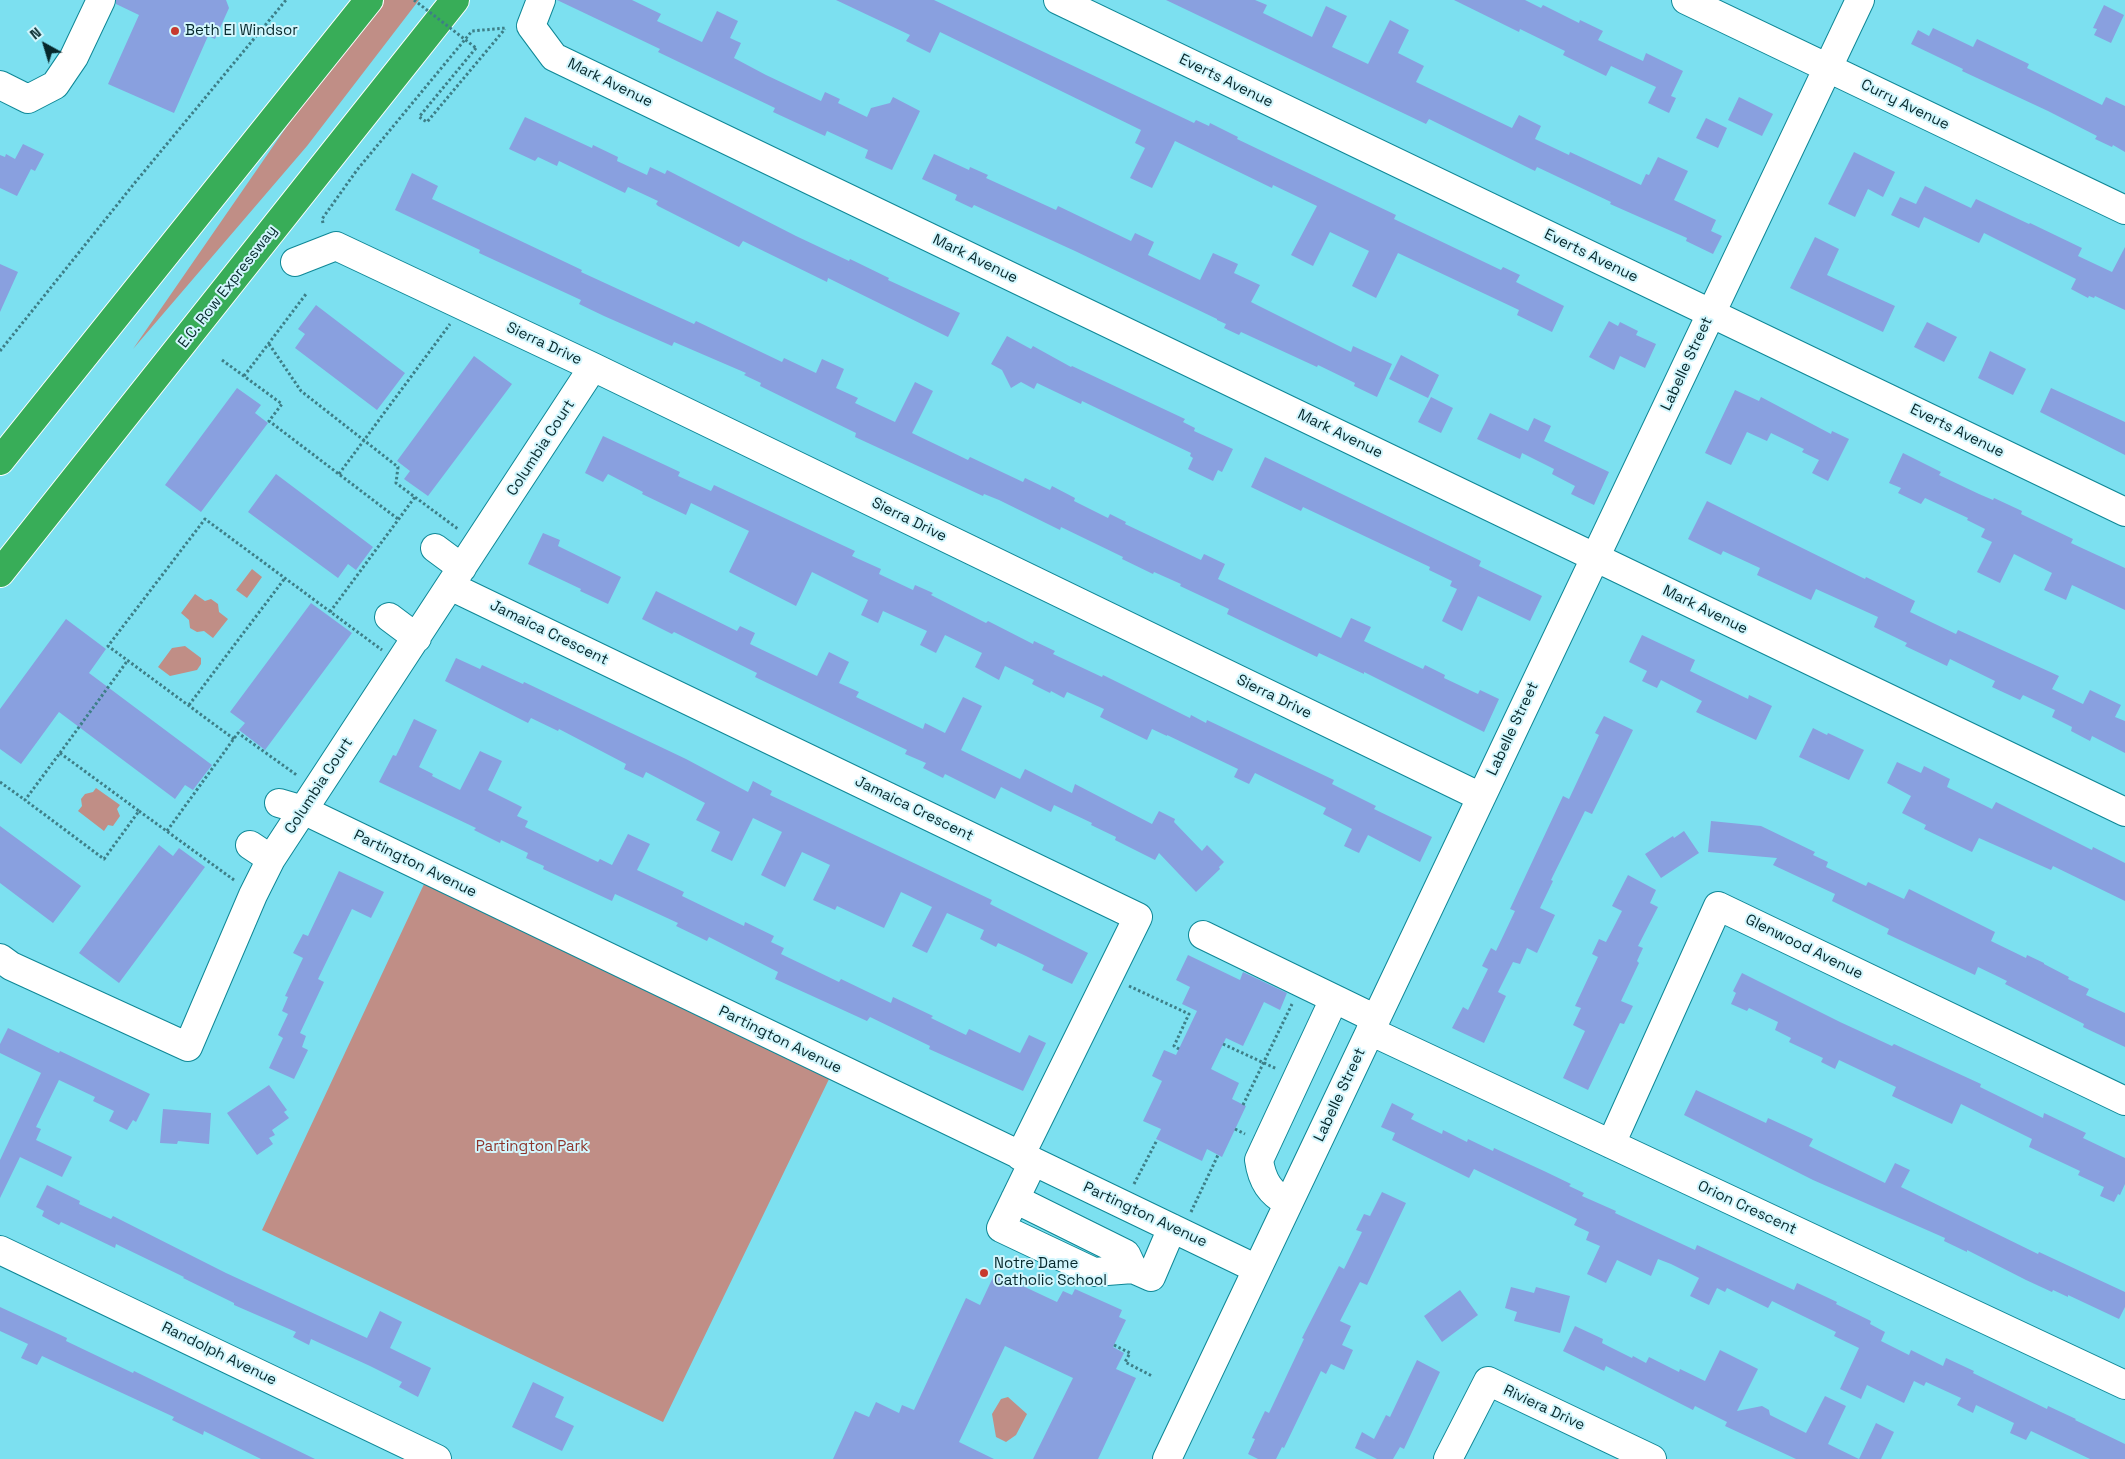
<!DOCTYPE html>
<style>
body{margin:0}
#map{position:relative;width:2125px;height:1459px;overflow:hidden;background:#7ce0f0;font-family:"Space Grotesk",sans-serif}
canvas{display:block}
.north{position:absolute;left:20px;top:20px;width:50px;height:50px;-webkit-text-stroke:4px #d2f6fd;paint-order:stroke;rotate:321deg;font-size:14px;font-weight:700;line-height:20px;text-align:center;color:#06282c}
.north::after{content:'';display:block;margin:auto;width:18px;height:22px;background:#06282c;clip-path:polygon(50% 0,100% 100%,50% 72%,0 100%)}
</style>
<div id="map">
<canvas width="2125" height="1459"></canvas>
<div class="north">N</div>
</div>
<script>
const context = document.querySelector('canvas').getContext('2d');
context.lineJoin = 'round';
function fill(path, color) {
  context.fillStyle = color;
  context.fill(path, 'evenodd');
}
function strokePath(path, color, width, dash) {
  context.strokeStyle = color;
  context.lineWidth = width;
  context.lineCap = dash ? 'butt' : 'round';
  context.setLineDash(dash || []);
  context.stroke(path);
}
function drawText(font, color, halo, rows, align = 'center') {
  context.font = font + ' "Space Grotesk",sans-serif';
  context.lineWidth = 4;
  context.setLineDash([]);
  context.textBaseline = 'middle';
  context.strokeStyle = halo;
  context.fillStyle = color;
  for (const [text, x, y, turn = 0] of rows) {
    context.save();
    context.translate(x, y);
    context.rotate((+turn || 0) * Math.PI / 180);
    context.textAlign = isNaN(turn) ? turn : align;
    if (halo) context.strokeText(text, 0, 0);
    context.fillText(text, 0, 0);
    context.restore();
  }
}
const green = new Path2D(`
 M380,0H419L307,146L133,349L323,74Z
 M252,569L262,577L247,598L236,590Z
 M195,594L205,601L211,599L218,604L219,612L228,619L213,638L204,631L197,632L190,628L189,620L181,613Z
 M185,646L201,658V664L197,670L170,676L158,667L172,648Z
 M96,788L120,805L117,809L120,816L113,826L108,825L104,831L78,811L82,806L81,799L85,794L93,792Z
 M425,882L830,1077L663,1422L262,1230Z
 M1008,1397L1027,1414L1016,1435L1006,1442L996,1437L992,1414L1001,1399Z`);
const building = new Path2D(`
 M116,0H226L229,8L215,39L208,36L174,113L108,84L139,15L116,4Z
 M557,0H632L661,14L657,21L702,42L717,11L738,21L730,38L741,43L734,58L766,75L821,101L825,92L840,99L838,103L867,117L871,108L890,103L893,97L920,111L892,170L865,158L868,150L827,131L825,136L773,112L775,108L658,52L660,49Z
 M836,0H934L1194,123L1196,120L1209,126L1210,123L1238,137L1237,139L1396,215L1394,219L1501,270L1503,267L1520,275L1516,282L1564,306L1552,332L1517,315L1519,310L1398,253L1376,298L1352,286L1369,251L1330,232L1313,266L1291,255L1317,206L1273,185L1272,188L1175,141L1152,188L1130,178L1145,148L1135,143L1141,130L940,32L930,53L906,41L910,35Z
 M1166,0H1255L1267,5L1263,13L1312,37L1326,6L1347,16L1332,47L1368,64L1390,20L1409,30L1398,53L1424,66L1416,82L1512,128L1519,115L1541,126L1535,139L1569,155L1570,152L1641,185L1646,174L1649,175L1658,157L1688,171L1674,200L1716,220L1711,231L1722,236L1713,254L1686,241L1687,238L1610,204L1611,202L1537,167L1535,171L1429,119L1426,124Z
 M1454,0H1525L1541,8L1543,5L1579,23L1580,20L1603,31L1598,40L1643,61L1646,53L1683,71L1671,96L1676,98L1669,113L1648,103L1656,87L1611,66L1606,76L1563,55L1565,51L1520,29L1519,32Z
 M2104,5L2124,15L2111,43L2094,35L2097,29L2093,28Z
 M1933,28L1973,47L1977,39L2029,64L2027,68L2102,105L2106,97L2125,106V152L2113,145L2112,147L2095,139L2097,136L2048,111L1962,71L1963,69L1911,44L1918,30L1929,36Z
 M1739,97L1773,114L1762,136L1728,120Z
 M525,117L592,148L593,145L618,157L617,161L647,175L650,167L665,174L667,170L796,236L849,261L850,259L889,278L888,280L960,313L948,337L828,278L827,282L743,241L739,247L658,206L656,204L658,201L628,187L625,193L559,161L557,166L538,157L535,161L509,149Z
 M1706,118L1727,128L1718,148L1696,138Z
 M23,144L44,154L35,171L31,169L17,196L0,188V155L5,157L6,154L15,159Z
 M1854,152L1895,172L1883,197L1868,189L1855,217L1828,204Z
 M934,154L969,170L970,167L988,175L986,178L1056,210L1058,206L1131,241L1135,233L1154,242L1148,255L1200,280L1213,253L1238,264L1234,273L1260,285L1251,302L1351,352L1353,346L1392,364L1377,397L1354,386L1355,383L1318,365L1317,367L1241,332L1239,335L1224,328L1226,324L1217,320V319L1075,251L974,205L972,208L955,200L957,195L922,179Z
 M412,173L438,186L432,199L582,270L581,272L694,324L696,321L782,362L784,358L816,373L822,359L844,369L836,388L858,398L855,403L895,422L915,382L933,391L912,433L968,460L970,457L1023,482L1025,478L1050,490L1052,486L1075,498L1074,501L1108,518L1110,514L1126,522L1125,524L1201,560L1204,554L1225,564L1218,579L1341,638L1351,618L1371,627L1364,641L1423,669L1425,665L1445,675L1444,678L1478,694L1480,690L1499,699L1484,732L1364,672V674L1319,653L1317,657L1227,614L1229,609L1180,586L1181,584L1154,572L1153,574L1122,559L1123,557L1061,527L1060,530L999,500L984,494L983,496L855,437L856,433L760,386L761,383L744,375L746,373L674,342L672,346L604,316L579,304L581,300L479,253L480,250L395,210Z
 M1925,186L1971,208L1976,199L2029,224L2030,223L2082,248L2078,256L2112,272L2125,247V310L2095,296L2094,298L2089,296L2088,298L2071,289L2076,279L1984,233L1979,243L1924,217L1919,228L1891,215L1900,197L1916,204Z
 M1815,237L1839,249L1827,275L1895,306L1883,332L1790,288Z
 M0,264L18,272L0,312Z
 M316,305L405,373L377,410L295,348L305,334L298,329Z
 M1609,321L1618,326L1620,322L1638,331L1636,335L1656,344L1645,368L1620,356L1614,370L1589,357Z
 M1927,322L1957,337L1944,362L1914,347Z
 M1007,336L1031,349L1033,346L1071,367L1072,366L1185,419L1183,422L1195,428L1194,431L1233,449L1222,472L1218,470L1213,481L1188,469L1193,458L1190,456L1191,453L1082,401L1081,404L1037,383L1034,389L1021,382L1011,388L1002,370L991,364Z
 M1990,351L2026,369L2013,395L1978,378Z
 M1401,355L1439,375L1428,398L1389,379Z
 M474,356L512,384L428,496L404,479L410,471L397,461Z
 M237,388L261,405L255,413L268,423L201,512L165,485Z
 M2051,388L2125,422V455L2040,412Z
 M1735,390L1759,401L1761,397L1831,434L1832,431L1849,439L1828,481L1812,473L1819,460L1802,452L1804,449L1771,433L1767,441L1747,432L1731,465L1705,453Z
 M1431,397L1453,408L1441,433L1418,422Z
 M1490,413L1528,431L1534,418L1551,426L1544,441L1609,472L1594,505L1571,494L1575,486L1552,474L1554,469L1522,453L1520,459L1477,439Z
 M603,436L680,472L678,476L711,491L714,485L855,551L852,556L881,569L879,574L913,590L915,585L933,593L931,595L986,623L988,621L1033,644L1034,641L1055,651L1053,654L1102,677L1103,675L1190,718L1191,715L1206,723L1207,720L1334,780L1332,784L1376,806L1374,809L1432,837L1420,862L1368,835L1359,853L1344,846L1352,829L1323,814L1326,808L1255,773L1249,784L1234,777L1238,769L1167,735V736L1152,729L1147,740L1100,717L1104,709L1067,692L1064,698L1051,691L1050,693L1032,684L1034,680L1005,666L999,680L975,667L982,653L945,635L936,653L920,645L927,631L883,611L878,623L861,615L868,600L812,572L796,606L729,572L749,531L691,503L686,515L642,494L643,492L608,474L603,482L585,473Z
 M1903,453L1941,472L1939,475L1979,494L1993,500L1994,498L2022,511L2021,514L2073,539L2071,543L2125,568V610L2072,585L2066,600L2044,590L2052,573L2014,554L2000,583L1977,572L1992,542L1981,537L1985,529L1967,520L1968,518L1925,498L1921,504L1898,493L1901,488L1889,483Z
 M1265,457L1481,561L1479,566L1542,596L1530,621L1478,596L1462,631L1442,621L1457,589L1450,586L1452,581L1429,570L1430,567L1303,507L1301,511L1251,487Z
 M276,474L373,547L356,570L348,564L338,578L248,512Z
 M1707,501L1865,579L1866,577L1915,601L1910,612L1956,634L1958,630L2059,676L2052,689L2083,704L2090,690L2121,705L2115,717L2125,721V753L2092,736L2090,741L2071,731L2072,727L2052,717L2055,710L2023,695L2020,700L1992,687L1995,681L1950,659L1947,666L1905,646L1907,643L1874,627L1878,617L1816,589L1811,600L1757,575L1760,568L1723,551L1721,555L1688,539Z
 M543,533L560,540L558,546L621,577L608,604L580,591L581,589L528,564Z
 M656,591L737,631L740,626L755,633L750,644L817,676L829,652L849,662L839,683L859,692L856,697L923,729L925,723L945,733L963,697L982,706L961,750L1020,779L1025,769L1072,793L1075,784L1152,824L1159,811L1175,819L1174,822L1202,851L1207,845L1224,862L1219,867L1220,869L1196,892L1159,853L1155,860L1115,840L1116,837L1091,825L1092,823L1054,805L1051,812L1001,787L995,799L945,774L943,778L923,768L926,763L905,754L907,750L755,677L757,673L674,632L672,634L642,619Z
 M311,603L352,633L265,750L239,730L245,723L230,712Z
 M66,619L106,649L89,673L212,765L193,790L185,785L175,799L59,712L21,764L0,749V709Z
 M1642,635L1695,660L1690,671L1748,699L1749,695L1772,706L1756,740L1696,712L1702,701L1661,680L1657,688L1642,681L1647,671L1629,662Z
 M456,658L480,669L482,665L523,684L524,682L686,759L748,792L753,781L772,791L770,795L992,900L990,904L1088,953L1072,984L1042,970L1044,965L1026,956L998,943L996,947L980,939L984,930L947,913L927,953L912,946L932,907L901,892L884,928L837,906L835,910L813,900L830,865L802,852L785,887L761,875L782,832L753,818L732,861L711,851L720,832L696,820L705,803L646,772L643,778L624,769L626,764L559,729L558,731L531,718L528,723L445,681Z
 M1604,716L1633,730L1592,814L1585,811L1551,880L1553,881L1540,908L1555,915L1537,953L1527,948L1520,964L1513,962L1498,992L1506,996L1484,1043L1452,1028L1463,1007L1468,1010L1488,969L1482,966L1491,948L1496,951L1515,911L1510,909L1563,796L1569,799L1599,735L1595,733Z
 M414,719L437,730L419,767L433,774L432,776L460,790L480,751L502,761L488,790L522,807L517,816L528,821L525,827L598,862L600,859L612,865L628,834L650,844L637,870L684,892L682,896L744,926L745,922L774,936L771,942L784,948L781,954L839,982L841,979L891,1003L893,997L933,1016L931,1018L966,1035L969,1029L1020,1053L1029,1035L1046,1043L1023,1091L929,1049L930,1046L870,1017L867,1021L775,979L778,972L709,937L707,941L676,926L678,923L615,894L612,901L543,869L544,866L526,858L528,853L501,840L500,843L474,830L476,828L379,782L393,755L396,756Z
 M1813,728L1827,735L1828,733L1864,750L1849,780L1799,757Z
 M1897,762L1921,773L1924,766L1950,779L1947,787L1992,809L1996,802L2092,850L2093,847L2125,863V901L2053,866L2051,870L1979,838L1972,852L1924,829L1926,825L1902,813L1911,796L1887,783Z
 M1711,821L1761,826L1815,852L1813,855L1828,862L1826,867L1866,886L1868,882L1904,899L1909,889L1995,932L1991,941L2026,958L2027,955L2044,963V964L2069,977L2068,979L2089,989L2086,995L2125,1013V1047L2083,1027L2084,1024L2005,984L2007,981L1978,967L1975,975L1887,934L1889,929L1832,901L1835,894L1773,865L1777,858L1708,852Z
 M0,826L81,886L53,923L0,883Z
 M1684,831L1699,853L1661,878L1645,854L1673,836L1674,838Z
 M159,845L173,856L179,848L205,867L119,983L79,953Z
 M339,871L384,892L371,918L352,909L318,979L324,982L300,1033L306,1036L302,1047L308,1050L294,1079L269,1068L283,1038L278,1035L288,1014L282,1011L288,997L285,996L303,958L293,953L303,934L308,936Z
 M1628,875L1656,890L1650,903L1658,907L1638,946L1643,948L1637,961L1639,963L1621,1001L1633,1006L1624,1024L1620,1023L1588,1090L1563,1078L1585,1031L1573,1025L1581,1008L1575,1006L1598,957L1592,954L1599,939L1606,942L1622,911L1612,906Z
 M1188,955L1240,980L1243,972L1287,993L1280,1010L1264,1002L1243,1046L1226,1038L1211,1069L1239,1083L1232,1099L1246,1106L1222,1157L1207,1149L1202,1161L1156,1139L1161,1129L1143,1121L1162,1081L1152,1076L1164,1050L1176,1055L1197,1011L1182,1004L1190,987L1176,980Z
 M1742,973L1840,1022L1892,1046L1894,1044L1981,1084L1980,1087L2043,1118L2044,1113L2086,1133L2083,1138L2125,1158V1184L2120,1195L2118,1194L2114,1202L2100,1196L2104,1187L2078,1175L2080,1171L2029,1147L2032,1139L1961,1104L1952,1124L1892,1096L1896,1087L1839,1060L1835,1069L1821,1062L1823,1058L1789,1042L1791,1038L1775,1030L1778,1022L1749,1008L1747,1011L1731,1004L1736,993L1733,991Z
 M8,1028L59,1053L60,1051L150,1094L136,1122L133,1120L127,1130L109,1121L114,1111L93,1101L95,1097L59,1080L36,1127L41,1129L36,1140L72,1157L62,1177L20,1157L0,1198V1160L41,1073L0,1053V1044Z
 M269,1085L287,1110L284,1112L289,1118L272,1130L275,1135L269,1138L273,1144L257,1155L227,1113Z
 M1696,1090L1766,1123L1768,1118L1813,1139L1809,1146L1885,1183L1895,1163L1910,1170L1901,1187L2038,1254L2039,1252L2125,1292V1307L2119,1319L2068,1295V1297L2053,1290L2052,1292L2026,1280L1967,1250V1252L1944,1241L1945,1238L1813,1180L1684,1115Z
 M1392,1103L1414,1114L1411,1119L1442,1134L1443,1130L1467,1142L1468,1139L1493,1151L1494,1148L1544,1171L1571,1184L1569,1186L1584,1193L1582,1196L1616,1211L1615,1213L1695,1250L1697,1245L1794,1290L1797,1283L1837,1302L1836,1304L1871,1321L1870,1324L1885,1332L1881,1341L1909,1355L1911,1350L1943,1366L1946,1358L1974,1371L1973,1373L2047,1409L2048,1406L2076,1419L2075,1420L2125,1444V1459H2090L2031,1431L2026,1440L2010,1433L2014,1423L1976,1405L1973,1413L1957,1405L1961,1398L1926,1382L1924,1386L1914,1381L1904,1403L1867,1385L1861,1399L1840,1389L1859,1348L1834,1336L1836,1332L1772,1301L1768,1308L1727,1288L1725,1292L1717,1288L1709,1305L1690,1296L1699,1278L1671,1264L1658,1259L1651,1276L1617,1260L1606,1283L1587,1274L1600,1246L1586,1240L1589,1232L1574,1225L1577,1219L1474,1169L1469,1178L1392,1140L1395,1133L1381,1127Z
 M163,1109L211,1113L209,1144L178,1141L177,1144L160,1143Z
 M47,1185L80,1201L79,1204L111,1219L113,1216L226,1273L367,1338L380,1311L402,1322L390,1348L431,1368L418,1397L399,1387L402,1382L370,1366L311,1339L309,1345L293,1337L296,1332L234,1305V1303L183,1278L184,1277L116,1244L115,1248L61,1222L59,1225L42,1216L44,1211L36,1207Z
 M1382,1192L1406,1203L1367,1285L1360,1282L1340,1321L1351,1326L1342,1345L1353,1350L1344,1370L1331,1364L1326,1374L1321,1371L1284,1448L1282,1447L1276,1459H1258L1248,1454L1255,1439L1252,1438L1265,1411L1269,1413L1304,1339L1302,1338L1339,1266L1344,1269L1362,1232L1356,1230L1364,1214L1370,1216Z
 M995,1273L1057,1302L1063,1291L1072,1295L1075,1289L1122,1310L1119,1317L1126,1320L1113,1347L1124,1353L1116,1369L1136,1378L1098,1459H1033L1073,1378L1005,1346L959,1442L994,1459H833L855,1411L869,1417L876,1402L899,1413L902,1405L914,1410L966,1298L980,1305Z
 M1511,1287L1534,1293L1536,1287L1570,1296L1560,1333L1514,1321L1517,1312L1505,1308Z
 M1460,1290L1478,1315L1442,1342L1424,1316Z
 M0,1307L67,1338L66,1341L133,1373L134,1371L315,1459H261L204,1431L203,1435L172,1420L174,1417L42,1356L37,1365L21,1358L28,1344L0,1331Z
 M1575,1326L1603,1339L1602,1343L1632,1358L1633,1356L1646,1363L1649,1357L1679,1372L1680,1369L1705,1381L1720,1350L1758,1369L1737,1411L1762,1406L1769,1410L1770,1415L1806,1433L1825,1396L1846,1406L1828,1444L1859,1459L1876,1423L1894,1432L1881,1459H1796L1725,1426L1727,1422L1695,1406L1693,1410L1606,1366L1604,1371L1563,1351Z
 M1417,1360L1440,1372L1404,1449L1400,1447L1393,1459H1377L1355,1448L1362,1432L1374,1439L1386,1415L1390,1417Z
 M533,1382L564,1397L555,1417L574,1426L562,1451L512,1427Z`);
const path = new Path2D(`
 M476,48L419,117L427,122L505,29
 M323,223L322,219L357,170L472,31L506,28
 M269,344L301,391L398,467L396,483L458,529
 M0,351L133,185L286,0
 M222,360L282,404L269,421L398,519
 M244,376L306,294
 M339,474L450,324
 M330,612L415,497
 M189,705L285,578
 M234,739L108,646L205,519L382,650
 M60,753L139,811L104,859L25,800Z
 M60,753L128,660
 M0,782L25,800
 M139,811L234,880
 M167,831L238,733L298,776
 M1129,986L1189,1014L1174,1046L1179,1049
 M1223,1044L1277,1069
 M1243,1105L1292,1004
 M1235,1129L1245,1134
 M1134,1184L1157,1140
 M1191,1212L1218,1155
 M1114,1345L1130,1353L1125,1362L1152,1376`);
const minor = new Path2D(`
 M541,0L531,26L554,57L2125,812
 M1058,0L2125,512
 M1686,0L2125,210
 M0,85L28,99L55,85L74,57L101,0
 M295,262L336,246L593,367L1481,797
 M435,548L462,568
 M450,586L1138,917L1020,1156
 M389,617L417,638
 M279,803L303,810L1257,1269
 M250,845L271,859
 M1203,935L1376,1019
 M0,958L11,966L188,1047L253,895L271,859L593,367
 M1370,1031L2125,1385
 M1611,1144L1718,906L2125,1101
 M1033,1162L1001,1228L1094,1272L1133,1269L1151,1277L1172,1228
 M1015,1199L1126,1254L1133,1269
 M1288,1203C1270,1193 1262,1181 1259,1160L1334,999
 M0,1250L437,1459
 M1167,1459L1860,0
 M1448,1459L1488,1381L1652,1459`);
const highway = new Path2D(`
 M0,461L369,0
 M0,573L455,0`);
const pathBridge = new Path2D(`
 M414,0L476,48`);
const markers = [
 [175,31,5,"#c73a2e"],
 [984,1273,5,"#c73a2e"]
];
const poiNames = [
 ["Beth El Windsor",185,31],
 ["Notre Dame",994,1264],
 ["Catholic School",994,1281]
];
const streetNames = [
 ["Everts Avenue",1226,81,26],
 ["Mark Avenue",610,83,26],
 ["Curry Avenue",1905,105,26],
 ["Everts Avenue",1591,256,26],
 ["Mark Avenue",975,259,26],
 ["E.C. Row Expressway",228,287,-52],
 ["Sierra Drive",544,344,25],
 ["Labelle Street",1687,364,-65],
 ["Everts Avenue",1957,431,26],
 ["Mark Avenue",1340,434,26],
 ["Columbia Court",541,448,-57],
 ["Sierra Drive",909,520,26],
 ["Mark Avenue",1705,610,26],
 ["Jamaica Crescent",549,633,26],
 ["Sierra Drive",1274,697,26],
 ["Labelle Street",1513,729,-65],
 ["Columbia Court",319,786,-57],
 ["Jamaica Crescent",914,809,26],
 ["Partington Avenue",415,864,26],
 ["Glenwood Avenue",1804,947,26],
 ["Partington Avenue",780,1040,26],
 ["Labelle Street",1340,1095,-65],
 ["Orion Crescent",1747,1208,25],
 ["Partington Avenue",1145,1215,25],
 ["Randolph Avenue",219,1354,26],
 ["Riviera Drive",1544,1408,25]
];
const parkNames = [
 ["Partington Park",532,1147]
];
fill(green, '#c08e86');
fill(building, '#89a0df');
strokePath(minor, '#0e8796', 30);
strokePath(highway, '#fff', 30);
strokePath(path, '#3d7e87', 3, [2.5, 2.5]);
strokePath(minor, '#fff', 28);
strokePath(highway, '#38ad58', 28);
strokePath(pathBridge, '#3d7e87', 3, [2.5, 2.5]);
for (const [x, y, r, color] of markers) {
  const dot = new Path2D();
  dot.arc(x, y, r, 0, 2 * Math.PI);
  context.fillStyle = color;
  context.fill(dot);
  strokePath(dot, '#d2f6fd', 2);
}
drawText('15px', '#06282c', '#d2f6fd', poiNames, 'left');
drawText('15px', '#06282c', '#d2f6fd', streetNames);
drawText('15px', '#8e342b', '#d2f6fd', parkNames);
</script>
